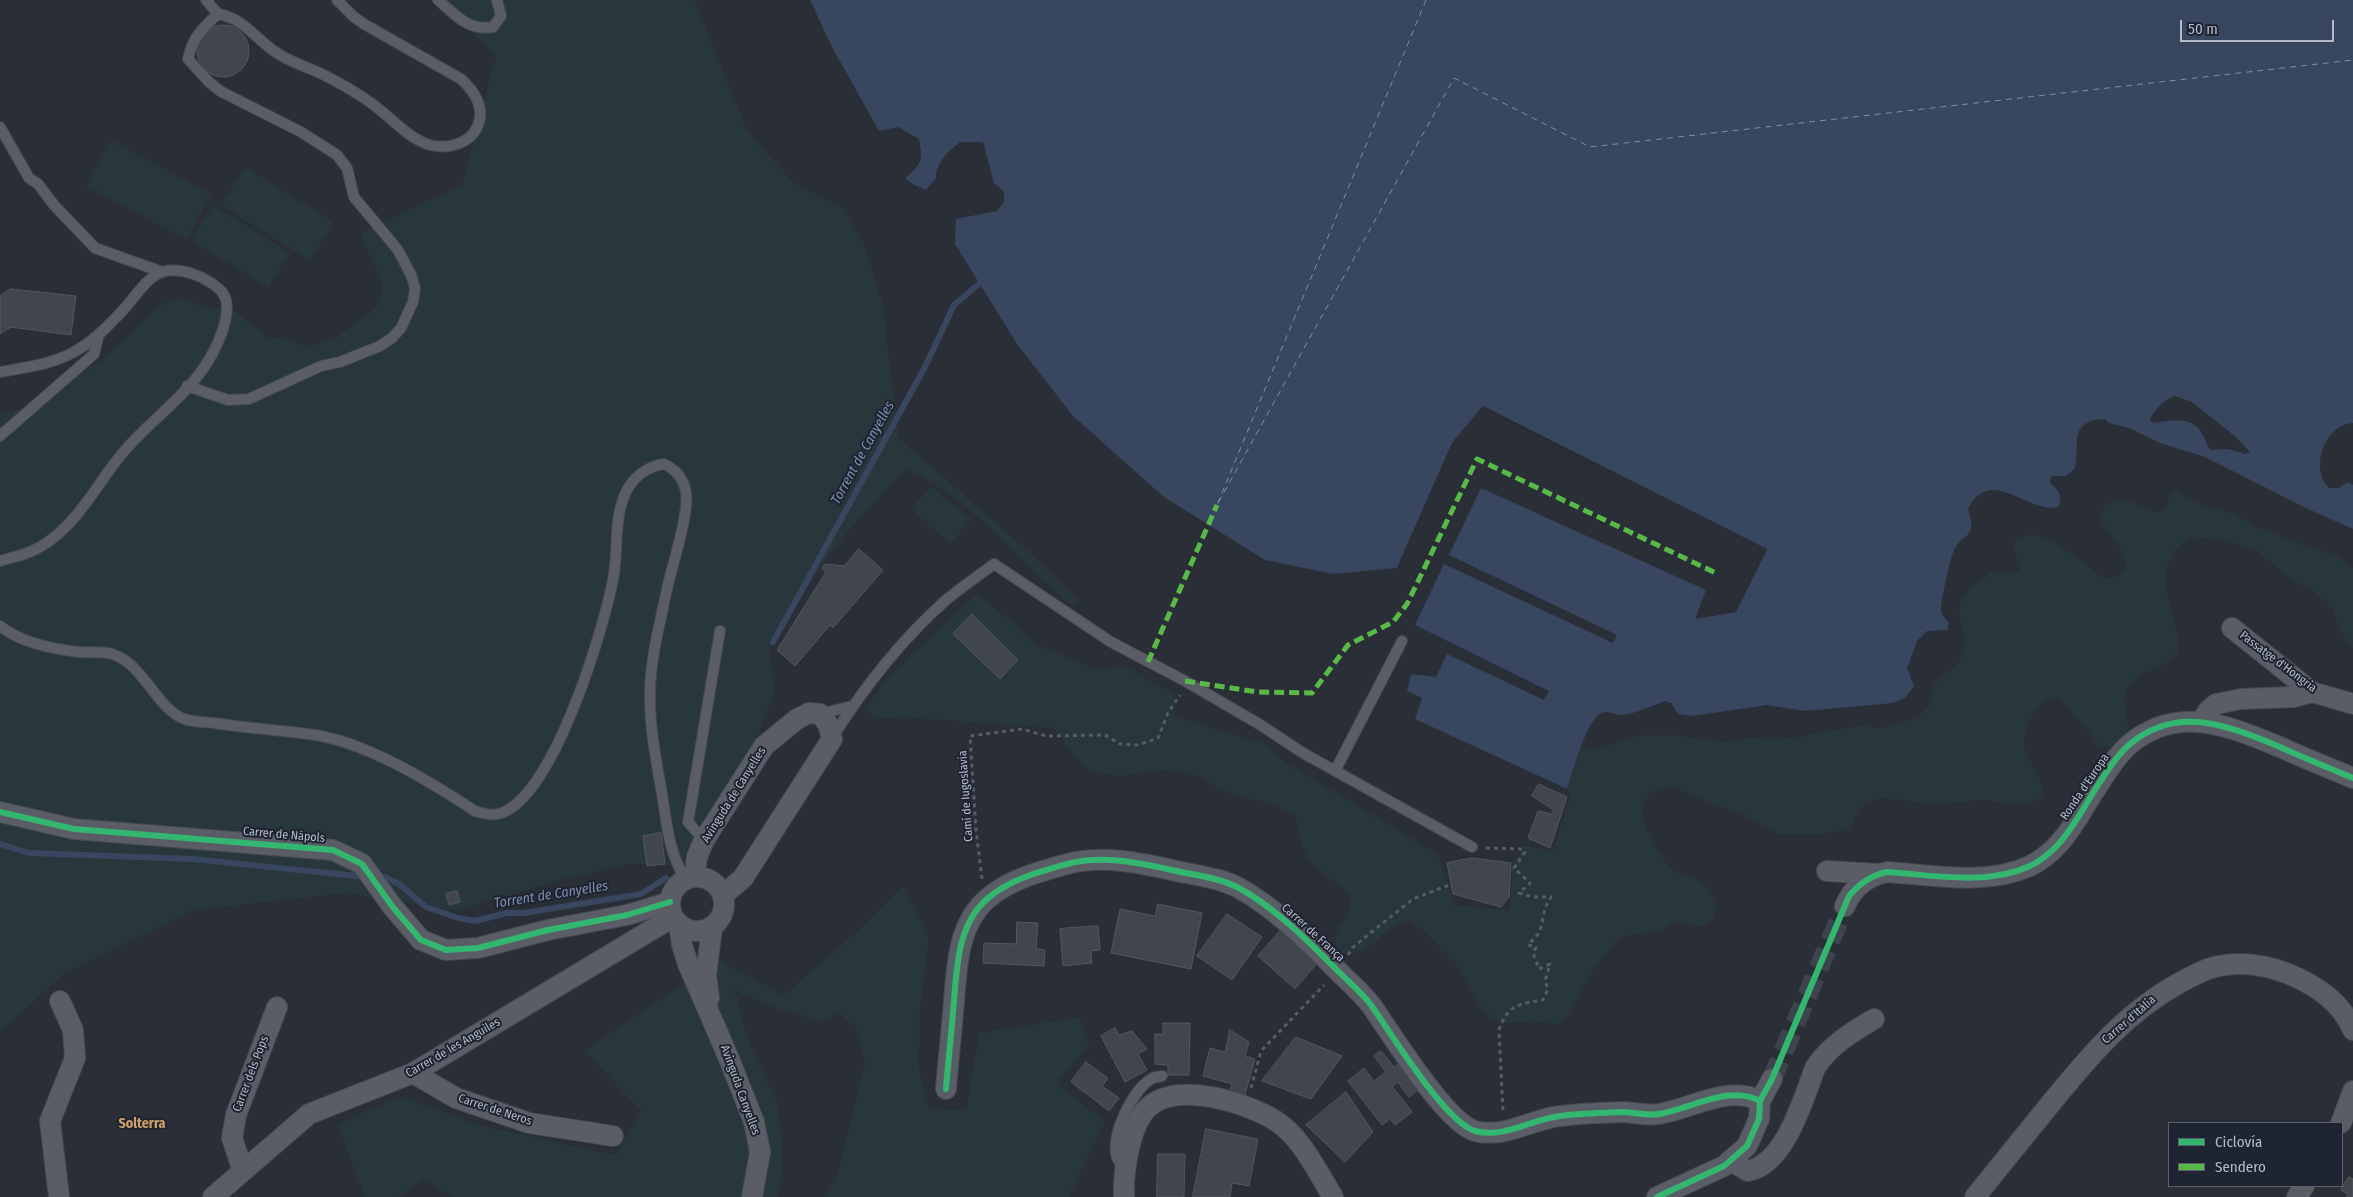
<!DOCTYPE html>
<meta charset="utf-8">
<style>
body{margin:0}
#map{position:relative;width:2353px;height:1197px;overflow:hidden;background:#2a2e37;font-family:"Fira Sans Condensed",sans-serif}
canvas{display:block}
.legend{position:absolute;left:2168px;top:1122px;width:175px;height:65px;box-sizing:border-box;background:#1e2431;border:1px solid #5a606d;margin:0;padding:6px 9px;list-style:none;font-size:15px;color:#b4bac7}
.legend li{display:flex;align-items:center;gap:10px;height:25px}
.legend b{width:25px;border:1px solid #5a606d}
.scale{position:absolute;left:2180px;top:20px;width:154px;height:22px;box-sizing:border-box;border:2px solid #b4bac7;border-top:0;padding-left:6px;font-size:15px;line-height:18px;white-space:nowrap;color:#b4bac7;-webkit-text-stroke:4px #1e2431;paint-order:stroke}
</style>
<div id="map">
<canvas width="2353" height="1197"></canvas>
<ul class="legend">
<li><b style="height:6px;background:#33b770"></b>Ciclovía</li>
<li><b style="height:6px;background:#58b947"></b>Sendero</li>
</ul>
<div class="scale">50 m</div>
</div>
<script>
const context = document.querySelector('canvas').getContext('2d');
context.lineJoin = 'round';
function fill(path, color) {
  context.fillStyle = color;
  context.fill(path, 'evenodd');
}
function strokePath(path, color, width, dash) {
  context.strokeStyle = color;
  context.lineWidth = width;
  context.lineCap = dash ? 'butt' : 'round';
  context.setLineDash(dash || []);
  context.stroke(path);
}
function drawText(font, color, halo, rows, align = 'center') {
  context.font = font + ' "Fira Sans Condensed",sans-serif';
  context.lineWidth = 4;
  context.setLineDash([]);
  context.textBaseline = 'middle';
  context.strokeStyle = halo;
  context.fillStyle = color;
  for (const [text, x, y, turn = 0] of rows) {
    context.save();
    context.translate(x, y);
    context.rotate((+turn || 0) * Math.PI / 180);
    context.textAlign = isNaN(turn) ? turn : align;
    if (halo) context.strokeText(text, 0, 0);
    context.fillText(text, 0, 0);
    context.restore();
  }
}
const green = new Path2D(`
 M440,0H695L748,132L795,184L843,208L863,241L883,305L898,437L1036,558L1078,600L1073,606C1017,562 974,498 906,469L848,531L827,558L771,645L770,657L775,690L759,733L680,865L627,864L564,879L456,911L346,893L194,910L65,973L0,1032V415L28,406L97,363L118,346L156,308L167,301L182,298L208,308L221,307L235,311L267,337L283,339L309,347L335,338L366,316L376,307L381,296L382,283L360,234L462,184L496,56Z
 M111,140L211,194L187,240L86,186Z
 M245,167L334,222L310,261L221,205Z
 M213,205L290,253L268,288L191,240Z
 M931,486L971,520L950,544L911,509Z
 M2177,491L2206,508L2234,513L2258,528L2339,557L2353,568V649L2340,630L2333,609L2311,589L2291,580L2256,550L2221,540L2197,537L2189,538L2175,551L2165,571V585L2177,633L2178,653L2166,664L2139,676L2128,687L2124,700L2130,733L2115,746H2100L2068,707L2057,697C2046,699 2039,705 2033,714C2011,753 2036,758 2044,793L2041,799L2028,804H2008L1986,800L1936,804L1881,798L1868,801L1858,810L1850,830L1822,834H1778L1736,811L1707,802L1679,789L1672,787L1651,792L1643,802V815L1647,830L1668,865L1675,871L1697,880L1709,889L1716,904L1714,918L1703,926L1696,927L1690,924L1675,921L1663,929L1620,937L1595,967L1568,1016L1562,1022L1556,1024L1534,1021L1506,1023L1492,1018L1481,1008L1459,968L1422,929L1410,920C1388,924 1363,962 1341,953C1324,930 1351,923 1350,900C1349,887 1321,875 1312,864C1301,849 1298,835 1296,817L1268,803L1238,796L1219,789L1202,777L1171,769L1120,776L1099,773L1090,770L1077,760L1068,748L1061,735L1052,728L900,717L877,719L864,710L886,680L976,594L1012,621L1035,644L1095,669L1124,666L1174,694V716L1265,744L1285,762L1439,855L1454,905L1510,910L1512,865L1525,845L1553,852L1571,795L1567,789L1581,749H1597L1632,737L1645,735H1673L1728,742L1749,738L1784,739L1860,726L1881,728L1917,718L1931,704C1932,699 1931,693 1932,688C1935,676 1959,670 1964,651C1968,634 1954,613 1961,601C1967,589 1982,579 1992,571L2013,575L2021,570L2013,544L2016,538C2022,537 2030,534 2036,535C2050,538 2068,551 2080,559C2097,571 2105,590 2126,569C2124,543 2102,532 2099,514C2121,481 2137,514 2162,512L2166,506L2171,492Z
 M903,886L929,936L920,1009L919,1068L930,1111L966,1109L979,1033L1080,1017L1090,1044L1056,1083L1105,1121L1069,1197H826L837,1175L865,1062L857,1028L839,1013L823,1022L781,1010L735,991L749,1042L778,1103L782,1150V1175L778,1197H453L423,1180L399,1197H365L337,1124L402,1096L475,1124L615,1155L641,1111L585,1051L679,986L720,961L784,995L864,925Z`);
const water = new Path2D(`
 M810,0H2353V423C2325,424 2309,468 2329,488H2339L2348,482L2353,485V529L2308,509L2205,457L2160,443L2129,428L2109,423L2105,419C2068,421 2080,442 2075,468L2066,476H2051L2050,483C2058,490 2064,496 2058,507C2027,514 1991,464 1968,509C1978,542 1962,530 1953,553C1950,558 1940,606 1941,610C1942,615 1946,619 1949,623L1947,630L1927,631L1917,641L1907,668L1914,686L1906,697L1893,703L1805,711L1767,705L1692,716L1678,714L1671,703L1665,701C1654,705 1632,715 1621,715C1614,715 1609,710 1602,713C1586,719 1573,773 1567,789L1415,719L1422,698L1407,691L1411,674L1436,677L1447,654L1544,700L1549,691L1415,625L1444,564L1613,643L1617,635L1449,555L1481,488L1706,590L1695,619L1736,612L1767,549L1483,406L1452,443L1397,568L1333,574L1265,560L1164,497L1073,416L1017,344L955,244L956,219L997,211L1004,202V192L994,183L983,142H960C948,152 936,162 936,178L926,190L914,185L905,178C922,164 923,160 919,139L898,127L879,131L833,49ZM2175,396L2192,402L2236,437L2250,452L2245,454L2228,449L2212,450C2206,446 2207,442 2204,437C2194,415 2173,420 2154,423L2150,420C2154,410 2166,398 2175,396Z`);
const pier = new Path2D(`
 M1483,406L1767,549L1736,612L1712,616L1713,613L1734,610L1764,550L1483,409L1454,444L1399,569L1396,570L1452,443Z`);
const stream = new Path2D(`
 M773,642L924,369L954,305L980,283
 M0,844L29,853L193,859L366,877
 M376,877H385L399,884L426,907L458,918L475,921L507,913H524L641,894L666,878`);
const ferry = new Path2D(`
 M1426,0L1217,505L1454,78L1590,147L2353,60`);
const building = new Path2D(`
 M197 51a26 26 0 1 1 52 0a26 26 0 1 1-52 0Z
 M11,289L76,296L71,335L11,327L0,334V296Z
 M859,549L883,570L833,628L830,625L795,666L777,650L826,572L822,568L825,564L844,566Z
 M972,614L1018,660L1000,679L953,634Z
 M1539,784L1567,797L1550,848L1528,838L1538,811L1552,814L1554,810L1532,796Z
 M661,833L665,864L647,866L643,836Z
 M1472,858L1511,863L1509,897L1501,907L1453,894L1447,863Z
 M457,891L460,902L449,905L446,894Z
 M1158,904L1202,913L1191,969L1111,953L1120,909L1155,916Z
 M1227,914L1262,937L1232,980L1197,956Z
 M1017,922L1038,923L1036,949L1045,950L1044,966L983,963L984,943L1016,944Z
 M1098,926L1100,950L1091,951L1092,963L1063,966L1060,929Z
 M1282,929L1319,961L1295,989L1258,956Z
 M1163,1023H1190L1189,1075H1168V1065L1155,1064V1034H1163Z
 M1115,1028L1119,1035L1132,1031L1147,1049L1138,1054L1147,1070L1125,1082L1101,1036Z
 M1230,1030L1249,1042L1245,1056L1255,1059L1245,1095L1230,1091L1232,1084L1203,1076L1210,1048L1225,1052Z
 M1296,1037L1342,1056L1311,1099L1262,1081Z
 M1381,1051L1394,1067L1401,1062L1421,1088L1409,1097L1398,1082L1392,1086L1412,1112L1395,1125L1390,1119L1382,1125L1348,1081L1364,1068L1374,1081L1386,1072L1374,1056Z
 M1086,1062L1108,1078L1102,1086L1119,1098L1109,1111L1071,1082Z
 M1346,1092L1373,1132L1345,1162L1306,1125Z
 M1206,1129L1258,1139L1249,1186L1232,1183L1230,1197H1193Z
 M1158,1154H1185L1184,1197H1157Z
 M2349,1177L2353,1179V1197H2346L2348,1194L2341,1190Z`);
const streetTunnel = new Path2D(`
 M1772,1079L1845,906`);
const path = new Path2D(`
 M1486,848L1522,849L1525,852L1514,868L1530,883L1519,893L1533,897H1551L1545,908L1540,932L1528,945L1536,947L1533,953L1539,969L1550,964L1545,981L1548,989L1543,1000C1519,1004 1508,1004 1499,1030L1503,1111
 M982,879L976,830L970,736L1022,729L1046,736L1105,735L1120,744L1138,745L1158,738L1168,713L1180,695
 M1348,955L1353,947L1413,899L1449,885
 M1251,1088L1261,1051L1324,985`);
const lane = new Path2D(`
 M206,0L218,14
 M438,0C456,15 467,31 493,27L501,16L497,0
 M0,127L29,178L38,184L54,205L95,248L162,272
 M0,372C27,367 56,364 79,349C96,339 111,323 124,309C135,297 147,277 162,272C180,266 205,277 218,288C241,305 213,356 200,373C178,403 144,426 121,455C98,483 81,517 52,539C34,553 21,555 0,561
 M187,386L228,400L249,399L321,366L340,362L380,346L392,338L401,328L413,302L415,288L411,275L398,250L354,197L347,168L337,155L301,132L220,91L209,82L188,59C192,39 202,28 218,14C243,18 254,37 274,51C289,62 305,66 322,74C344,85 367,98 386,115C399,126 413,140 430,145C451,150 476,142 480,118C482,102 472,89 461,79L364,24L354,17L337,0
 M0,436L94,354L99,334
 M0,626C21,643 52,649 78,652C89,653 102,651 112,654C143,663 156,708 184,719C193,722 205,722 214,723C246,728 277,730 308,734C363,740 429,781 475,811C483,813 490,816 498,814C553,801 605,626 614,574C618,547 614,517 626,492C634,476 648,466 664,464C677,470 684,479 686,493C689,515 672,566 667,589C660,623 651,656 650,690C649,728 657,764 663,800C667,828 670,854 685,879
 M820,714L852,706
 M832,738C863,689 901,640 945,601C960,588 978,576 994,564L1111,642L1185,681L1259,724L1303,753L1472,847
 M1335,771L1402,641
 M704,840L688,822L720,631
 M1123,1168C1121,1165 1119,1161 1117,1158C1110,1136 1132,1091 1151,1079C1154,1077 1158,1077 1162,1076`);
const street = new Path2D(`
 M2232,628L2312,692L2353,704
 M2202,721L2208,711L2216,704L2241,699L2294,697L2312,692
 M0,812L74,829L333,850L362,864L392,906L421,940L446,950L478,948L548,930L627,915L670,902
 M1827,871L1877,874
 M670 904a27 27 0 1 1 54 0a27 27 0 1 1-54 0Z
 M694,877L697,857L704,840L764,746L797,719L809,713L820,714L828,724L832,739L743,878L723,895
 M1845,906C1853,887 1867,876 1887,872C1933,875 1986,886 2030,866C2061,851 2076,820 2093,793C2104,776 2115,757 2130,744C2178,704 2229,726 2280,747C2304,758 2329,768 2353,778
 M679,924L682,945L688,964L730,1061L754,1122L760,1152L752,1197
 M709,998L706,975L712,928
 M413,1073L456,1098L529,1123L613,1136
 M946,1089C948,1063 951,1038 953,1012C957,974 955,927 987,899C1010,879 1039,872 1067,864C1105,854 1144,864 1181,872C1201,876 1222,879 1239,888C1277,909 1310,943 1340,973C1350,983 1362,993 1371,1005C1391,1033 1445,1122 1475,1131C1504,1139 1532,1119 1560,1116C1580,1113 1601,1113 1621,1112C1633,1112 1647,1116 1659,1114C1691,1109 1729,1084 1760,1101
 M2341,1123L2353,1091
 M1731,1161L1748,1171C1785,1164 1803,1100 1815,1068C1829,1046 1852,1032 1874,1019
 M243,1171L232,1138L236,1115L277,1007
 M59,1197L50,1121L75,1058L73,1030L60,1001
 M213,1197L309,1114L413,1073L673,917
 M1124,1197C1123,1173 1129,1131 1144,1112C1171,1078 1246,1102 1276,1121C1302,1138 1317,1171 1333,1197
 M1657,1197L1724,1166L1747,1146L1759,1119L1760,1101L1772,1079
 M1975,1197C1999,1167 2023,1138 2047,1108C2087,1059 2124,1013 2181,982C2193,976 2205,968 2219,966C2244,961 2266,965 2289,974C2317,986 2341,1002 2353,1030
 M2297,1197L2304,1186`);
const quiet = new Path2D(`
 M1148,662L1217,505
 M1185,681L1257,692L1312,693L1348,645L1393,622L1407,604L1477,459L1718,574`);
const cycleway = new Path2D(`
 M0,812L74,829L333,850L362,864L392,906L421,940L446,950L478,948L548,930L627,915L670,902
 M946,1089C948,1063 951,1038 953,1012C957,974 955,927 987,899C1010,879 1039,872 1067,864C1105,854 1144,864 1181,872C1201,876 1222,879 1239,888C1277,909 1310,943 1340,973C1350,983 1362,993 1371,1005C1391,1033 1445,1122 1475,1131C1504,1139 1532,1119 1560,1116C1580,1113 1601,1113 1621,1112C1633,1112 1647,1116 1659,1114C1691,1109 1729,1084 1760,1101
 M1657,1197L1724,1166L1747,1146L1759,1119L1760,1101L1772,1079L1849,896C1859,884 1871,875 1887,872C1933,875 1986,886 2030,866C2061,851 2076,820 2093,793C2104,776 2115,757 2130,744C2178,704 2229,726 2280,747C2304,758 2329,768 2353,778`);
const streetNames = [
 ["Passatge d'Hongria",2278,662,37],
 ["Ronda d'Europa",2085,787,-56],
 ["Avinguda de Canyelles",734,795,-58],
 ["Camí de Iugoslavia",966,796,-94],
 ["Carrer de Nàpols",284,835,5],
 ["Carrer de França",1313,933,42],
 ["Carrer d'Itàlia",2129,1020,-41],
 ["Carrer de les Anguiles",453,1048,-30],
 ["Carrer dels Pops",251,1074,-69],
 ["Avinguda Canyelles",740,1090,70],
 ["Carrer de Neros",495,1110,18]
];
const waterNames = [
 ["Torrent de Canyelles",863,453,-61],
 ["Torrent de Canyelles",551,895,-9]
];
const neighbourhoodNames = [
 ["Solterra",142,1124]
];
fill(green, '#27373c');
fill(water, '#394660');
fill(pier, '#2a2e37');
strokePath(stream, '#394660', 6);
strokePath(ferry, '#7d8dae', 1, [6, 5]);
fill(building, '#41454c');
strokePath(building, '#52565f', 1);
strokePath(streetTunnel, '#3f434d', 20, [20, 10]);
strokePath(lane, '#464950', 12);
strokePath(street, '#464950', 22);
strokePath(path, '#575c62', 3, [4, 4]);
strokePath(lane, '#5a5d65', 10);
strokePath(street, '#5a5d65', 20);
strokePath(quiet, '#58b947', 5, [10, 5]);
strokePath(cycleway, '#33b770', 6);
drawText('12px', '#b4bac7', '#1e2431', streetNames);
drawText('italic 14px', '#7d8dae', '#1e2431', waterNames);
drawText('bold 14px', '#cfa068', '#1e2431', neighbourhoodNames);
</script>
